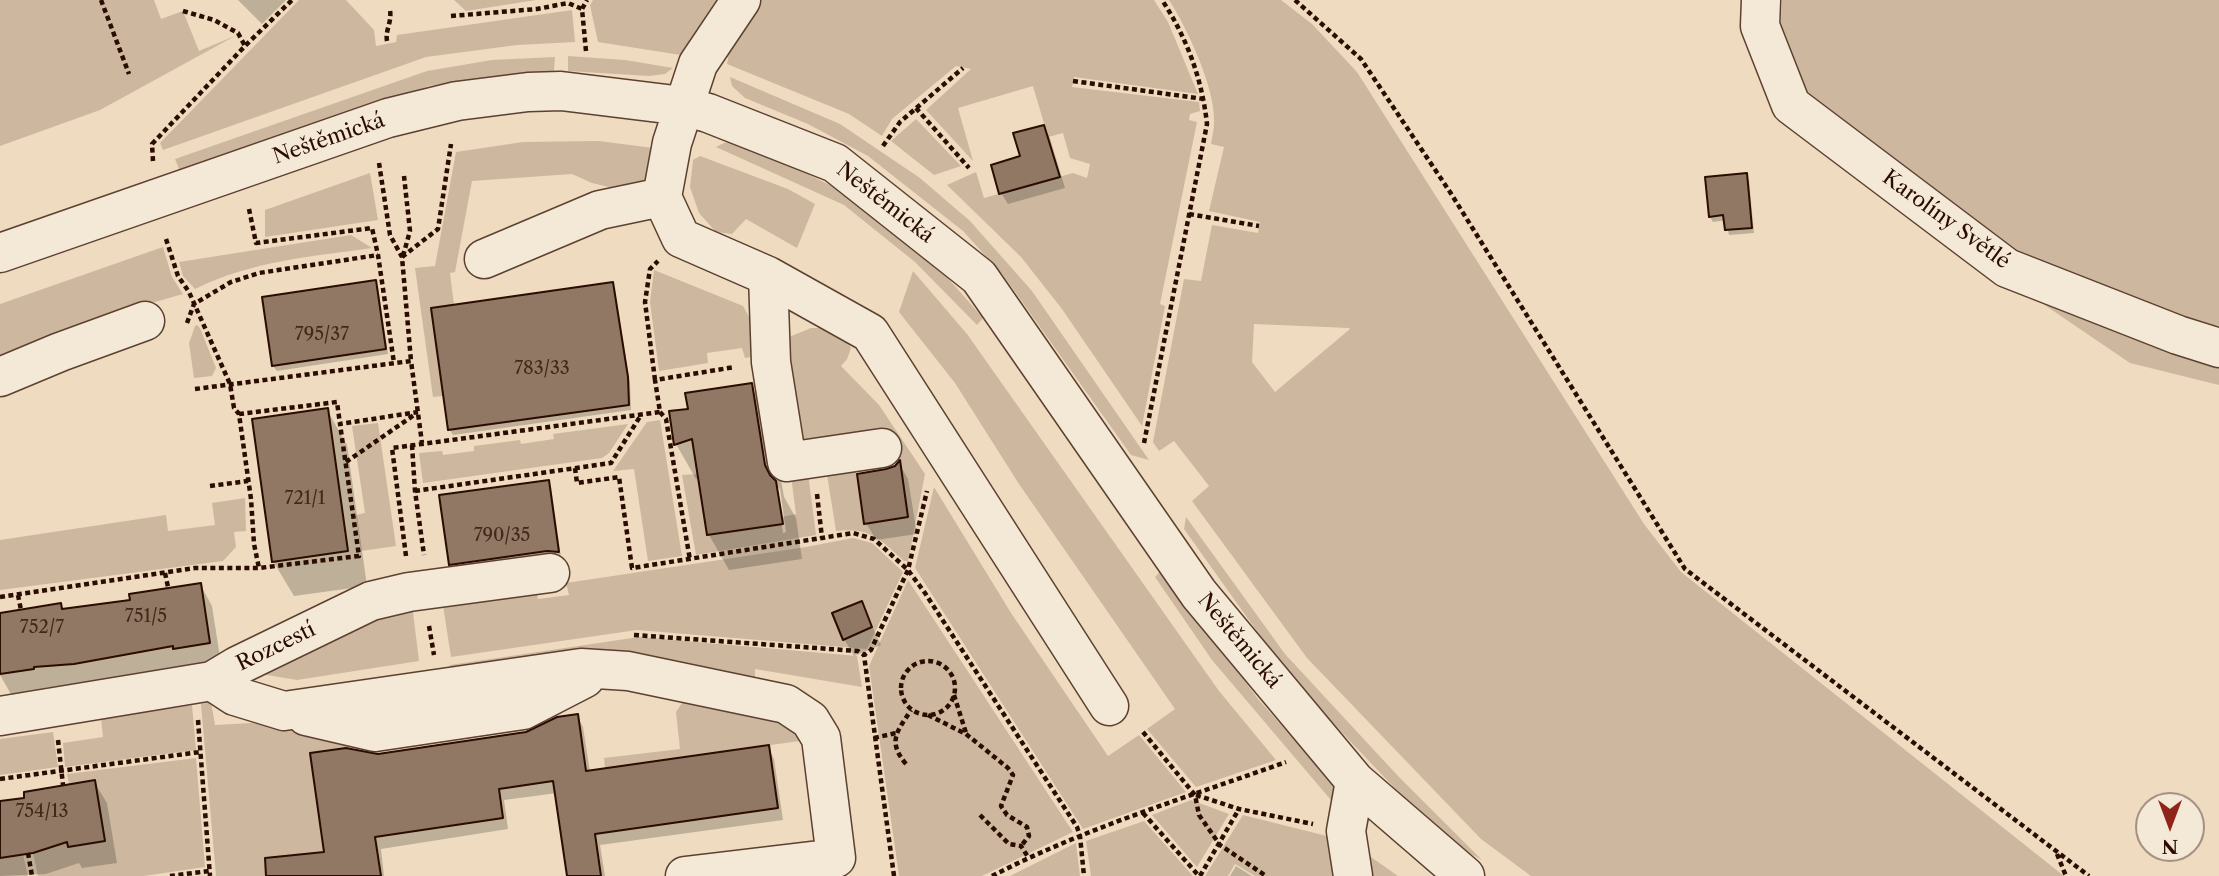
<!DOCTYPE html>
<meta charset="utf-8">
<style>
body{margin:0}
#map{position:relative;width:2219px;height:876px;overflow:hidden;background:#eedbc0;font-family:"Libre Caslon Text",serif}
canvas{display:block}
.north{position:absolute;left:2135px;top:792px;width:70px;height:70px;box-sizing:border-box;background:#f4e8d6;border:2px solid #a49080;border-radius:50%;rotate:180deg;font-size:19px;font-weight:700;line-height:28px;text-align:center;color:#2b0c00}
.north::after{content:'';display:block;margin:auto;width:24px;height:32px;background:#8f2418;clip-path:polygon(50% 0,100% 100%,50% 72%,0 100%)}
</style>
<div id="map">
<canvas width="2219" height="876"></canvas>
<div class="north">N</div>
</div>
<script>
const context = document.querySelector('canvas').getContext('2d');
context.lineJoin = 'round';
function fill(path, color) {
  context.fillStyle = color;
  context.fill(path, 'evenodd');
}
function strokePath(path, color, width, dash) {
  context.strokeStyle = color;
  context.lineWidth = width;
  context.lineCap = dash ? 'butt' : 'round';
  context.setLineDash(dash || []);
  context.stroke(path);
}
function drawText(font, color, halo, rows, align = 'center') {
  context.font = font + ' "Libre Caslon Text",serif';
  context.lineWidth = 5;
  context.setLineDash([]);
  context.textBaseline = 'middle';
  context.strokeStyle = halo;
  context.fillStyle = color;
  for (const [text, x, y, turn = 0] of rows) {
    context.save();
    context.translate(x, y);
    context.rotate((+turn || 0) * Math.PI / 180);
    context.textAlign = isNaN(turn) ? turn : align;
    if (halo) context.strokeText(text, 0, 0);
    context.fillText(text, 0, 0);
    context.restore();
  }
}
const green = new Path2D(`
 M0,0H154L161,19L183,11L199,51L235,36L100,110L0,146Z
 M299,0H346L374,30L376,46L396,42L397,35L572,10L575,42L517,45L426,57L163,150L160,143Z
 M454,0H536L466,11Z
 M593,0H723L687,56L598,42L590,5Z
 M758,0H1154L1168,22L1198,94L1074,77L1072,87L1199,102L1200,111L1190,114L1189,120L1197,122L1160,304L1165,306L1142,426L1062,309L1021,257L947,185L976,172L984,198L1073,173L1087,178L1090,164L1070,158L1063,133L1048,137L1033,86L958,108L973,161L926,110L971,69L956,66L892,119L882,136L849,114L727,64L730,47Z
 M1169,0H1281L1312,24L1357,72L1644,524L1681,572L2064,876H1531L1481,839L1307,658L1192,501L1209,486L1174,441L1159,451L1153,442L1184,279L1201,281L1212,225L1258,233L1260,222L1209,211L1224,147L1211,144C1212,137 1214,130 1214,123C1216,89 1187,28 1169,0ZM1254,324L1349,328L1350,329L1275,392L1252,362Z
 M1782,0H2219V385L2130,363L1834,162L1780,35Z
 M568,56L625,60L673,68L665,74L649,76L568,71Z
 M555,57L554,71L503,75L429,86L181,174L175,159L427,71L492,60Z
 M730,77L840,124L920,178L970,221L1032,291L1149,460L1131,455L1003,275L963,231L868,156L808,124L745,98L732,86Z
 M916,119L961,166L934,175L891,141Z
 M739,140L854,197L931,259L983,318L977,325L915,262L844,205L716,147L724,143Z
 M599,141L653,148L654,176L641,187L625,191L592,183L572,174L472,181L455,272L450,273L454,305L431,308L443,396L433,397L415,268L435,266L456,152L523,142Z
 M700,156L788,189L815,204L797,248L746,219L732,234L716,232L699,213L690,187L693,160Z
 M370,173L378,220L265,237V210Z
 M351,235L372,248C309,257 252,261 195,289L183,276L179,262Z
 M163,247L172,277L183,294L109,315L0,356V304Z
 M654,270L743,306L755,327L756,356L745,358L742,348L707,353L708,363L659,371L650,302Z
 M913,271L967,334L1219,691L1276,760L1196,787L1147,729L1175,709L1019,484L955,383L899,312Z
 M197,325L200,328L216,368L212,376L194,378L189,343L195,326Z
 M811,328C831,328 841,328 851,348L847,359L841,366L879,405L925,474L908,561H904C880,539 870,527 836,531L825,462L800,447L784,345L789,337ZM899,459L908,517L864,524L855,466Z
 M660,420L682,556L648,561L634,469L613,471L647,422Z
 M378,423L396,546L361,551L356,515L365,513L352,426Z
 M628,424L609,453L602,458L423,483L419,453L442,451L443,455L474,451V446L520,440L521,444L554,439L553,434Z
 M808,473L816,535L696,555L682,475L698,474L707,535L783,524L782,517L796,514L791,476Z
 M934,487L1011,613L1108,756L1139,735L1186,792L1083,829L915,568Z
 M245,498L246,531L234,532L236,547L223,561L0,590V540L166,515L168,531L215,525L212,503Z
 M1186,517L1285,654L1398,776L1482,860L1443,839L1291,679L1184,529Z
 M853,538L872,543L903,572L867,649L637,630L451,657L442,599L535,585L538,599L569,595L566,583L806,547ZM862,601L872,627L843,639L832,613Z
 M1163,569L1258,699L1333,783L1336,806L1212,660L1155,577Z
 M908,580L1073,832L982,876H899L869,666Z
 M412,604L419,661L297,680L267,675L258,669Z
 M639,637L857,656L862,687L755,669V685L452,675L450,665Z
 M684,700L761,707L807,740L605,768L604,758L680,749L676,712Z
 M211,702L215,725L252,723L368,745L311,753L324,852L289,855L291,876H216L201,704Z
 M192,705L196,750L65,767L63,743L103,737L101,718Z
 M53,732L58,767L0,775V739Z
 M196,758L205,867L144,876H38L33,853L66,836L68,847L105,841L95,780L69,784L67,774Z
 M1191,800L1229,814L1197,867L1152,815Z
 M1243,815L1339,839L1343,876H1255L1235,864L1228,876H1205Z
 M1144,821L1193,876H1091L1086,841Z
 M1076,843L1080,876H1010Z
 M1361,850L1398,876H1364Z
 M23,854L28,876H0V858Z`);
const shadow = new Path2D(`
 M238,0H286L262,24Z
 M1044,127L1050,138L1065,188L1008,204L1001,193Z
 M1746,175L1749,180L1754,233L1729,235L1726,220L1713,222L1710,217Z
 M375,282L378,287L388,354L277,371L273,366Z
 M612,284L615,290L630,383L631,410L453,435L450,430Z
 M751,385L771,420L784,497L796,518L802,559L729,570L709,535L700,478L696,479L676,444L671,412L690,410ZM775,484L780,489L786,532L783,533Z
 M327,410L347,445L367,586L294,596L273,561Z
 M899,463L908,479L917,534L876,540L866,523Z
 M548,481L551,487L561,557L453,569L450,564Z
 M200,584L212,606L221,664L45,688L46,690L12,696L0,675V614L60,605L63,611L132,601Z
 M861,603L881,645L854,656L844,639Z
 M577,716L583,727L590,772L768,747L774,759L783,820L600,845L605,876H569L557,793L504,800L508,829L381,849L384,876H293L326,853L378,755L527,733Z
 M94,782L107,803L117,863L82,868L79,863L46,874L0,876V803L26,799Z
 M1236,866L1252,876H1230Z`);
const building = new Path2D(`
 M1044,125L1060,177L999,194L991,165L1020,156L1013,133Z
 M1747,173L1752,228L1725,230L1723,215L1709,217L1705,177Z
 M376,280L386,349L272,366L262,297Z
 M613,282L628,377L629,405L448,430L431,308Z
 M752,383L765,465L770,475L776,481L783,524L707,535L692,439L674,445L669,411L688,409L685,393Z
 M328,408L348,551L272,562L252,419Z
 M900,460L908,517L864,524L857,474L886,469L895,466Z
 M549,480L559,552L547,551L449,565L439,495Z
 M201,583L210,643L173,649V646L74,664L34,667V669L0,674V613L61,603L62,609L130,600L129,594Z
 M862,601L872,627L843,640L832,613Z
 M578,714L586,771L769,745L778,808L595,834L601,876H567L553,781L499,789L503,818L375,837L381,876H266L265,858L324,852L310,753L346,748L378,754L526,732L557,717Z
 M95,780L105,841L68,847L67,842L33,853L0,858V801L24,798V792Z`);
const path = new Path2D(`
 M101,0L129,74
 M1295,0L1361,59L1450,192L1685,569L2089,876
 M183,11L214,20L238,33L245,46
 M451,16L537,9L568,3L582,9
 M387,41C385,30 392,23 390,10
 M586,51L582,9L587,0
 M1073,81L1204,99
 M916,108L969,168
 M883,146L900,122L963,68
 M153,161L152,144L245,46L292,0
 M379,163L390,235L402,257L411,361
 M249,209L256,243L372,228L378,255L394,363
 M1189,214L1259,226
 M166,239L178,276L189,292L230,384L234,408L239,414L251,499L254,544L259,568
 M403,256L410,231L404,176
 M402,257L438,229L451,144
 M187,323L194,304L231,282L259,273L378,255
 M655,380L645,302L650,269L658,261
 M195,389L411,361L422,443
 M660,412L666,419L690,560
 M239,414L337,402L340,424
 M1144,443L1207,124C1202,79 1187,38 1162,0
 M412,445L415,491L424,555
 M346,462L417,413
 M575,468L577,483L619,477L632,568L853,533L874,539L908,570L925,593L1077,827L1080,836L1084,876
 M210,486L248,481
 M415,491L611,463L641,415
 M817,494L822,538
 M406,556L392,448L660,412L655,380L735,367
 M165,573L168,587
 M18,595L21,610
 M0,597L195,568H259L359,556L340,424L418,412
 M429,626L434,655
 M634,635L858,651L864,655
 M901 688a27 27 0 1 1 54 0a27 27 0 1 1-54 0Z
 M954,695L966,733
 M928,715L966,734L1008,768L1013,775L1001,806L1007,815L1027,827L1029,836L1021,846
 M198,720L210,876
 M1143,732L1195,795L1199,815L1220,845L1266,876
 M874,738L896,733
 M58,740L63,785
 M906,764C887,741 897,732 911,710
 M0,779L200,752
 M1196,795L1239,809L1313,824
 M1143,813L1199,876
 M980,815L1009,844L1021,846L1028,857
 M28,853L32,876
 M2057,854L2066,876
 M170,876L209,871
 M894,876L864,655L871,650L908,570L927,491
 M992,876C1085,828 1188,797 1286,762
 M1200,876L1239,809`);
const minor = new Path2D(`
 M741,0L698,64L672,143L662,197L681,238L768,276L870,333L1109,706
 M1761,0L1760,26L1791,105L2007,268L2178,335L2219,348
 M0,253L388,118L457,101L528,92L561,91L683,106L708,113L835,163L979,277L1199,594L1355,781L1465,876
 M484,259L600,210L662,197
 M768,276L771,362L787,462L882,448
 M0,377L60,352L145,321
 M212,681L235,696L284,711L581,668L628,671L786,704L810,720L821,738L836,858L685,876
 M0,716L212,681L237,666L371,601L409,592L550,573
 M306,716L375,732L523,710L585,678
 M1353,876L1346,831L1355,781`);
const numberNames = [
 ["795/37",322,335],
 ["783/33",542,369],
 ["721/1",305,499],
 ["790/35",502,536],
 ["751/5",146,617],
 ["752/7",42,628],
 ["754/13",42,812]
];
const streetNames = [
 ["Neštěmická",329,139,-19],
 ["Neštěmická",885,203,38],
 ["Karolíny Světlé",1946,220,36],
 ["Neštěmická",1239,641,50],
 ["Rozcestí",276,647,-26]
];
fill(green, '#cdb89f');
fill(shadow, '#0003');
fill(building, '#907864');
strokePath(building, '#2b0c00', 2);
strokePath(minor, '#5c4030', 41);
strokePath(path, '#2b0c00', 4.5, [5, 3.5]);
strokePath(minor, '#f4e8d6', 38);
drawText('18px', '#442719', null, numberNames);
drawText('21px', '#2b0c00', '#f4e8d6', streetNames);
</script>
